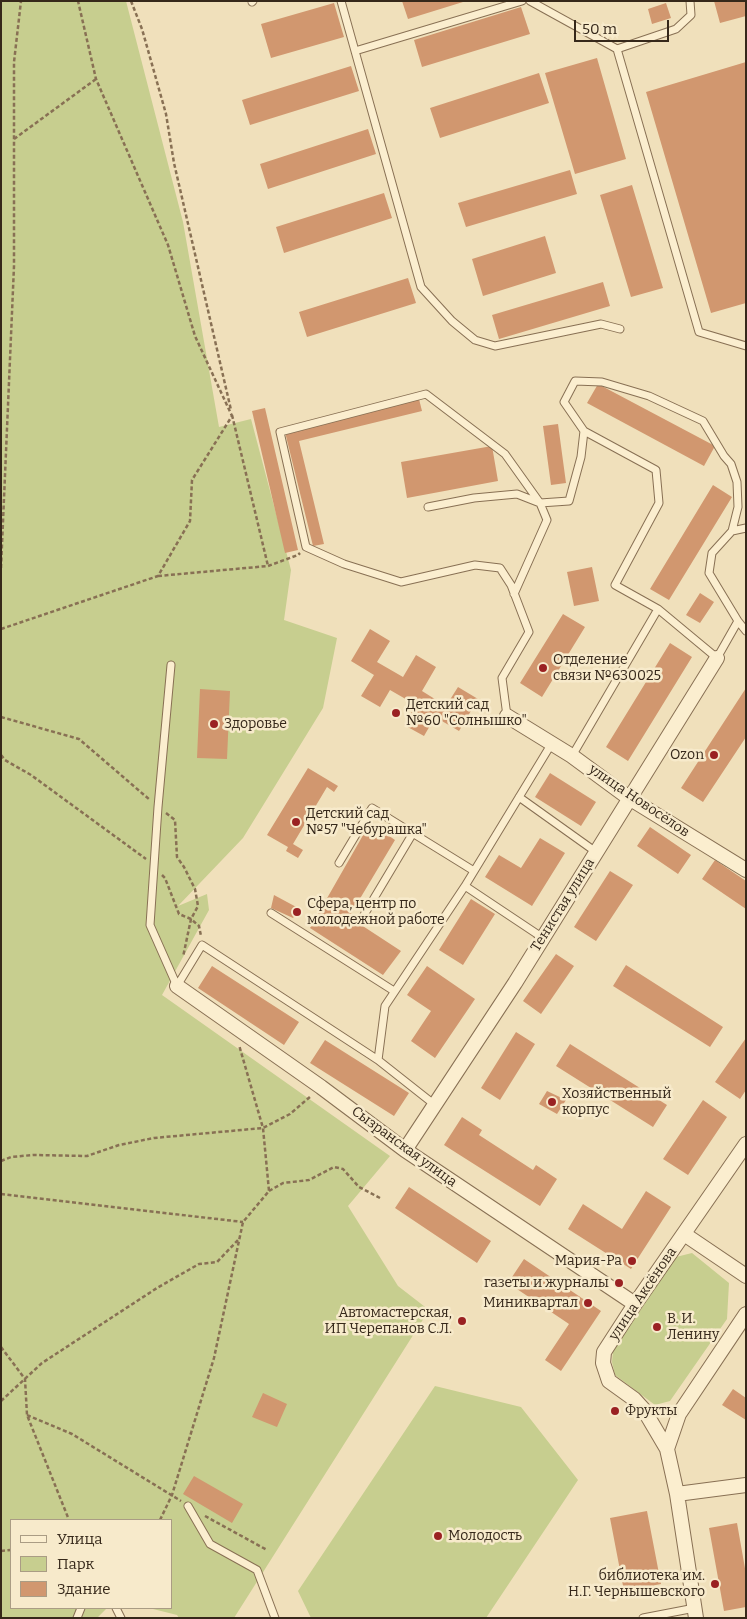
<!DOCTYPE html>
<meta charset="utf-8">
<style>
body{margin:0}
#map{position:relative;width:747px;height:1619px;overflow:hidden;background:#f0e0bb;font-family:Bitter,serif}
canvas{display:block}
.frame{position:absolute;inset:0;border:2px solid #36281a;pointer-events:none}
.legend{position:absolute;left:10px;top:1519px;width:162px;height:90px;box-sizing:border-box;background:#f7eacb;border:1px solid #aa9c84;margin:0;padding:6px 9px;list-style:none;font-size:15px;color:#36281a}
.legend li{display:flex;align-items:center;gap:10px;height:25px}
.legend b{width:25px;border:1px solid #aa9c84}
.scale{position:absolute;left:574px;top:20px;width:95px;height:22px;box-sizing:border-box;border:2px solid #36281a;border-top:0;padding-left:6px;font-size:15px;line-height:18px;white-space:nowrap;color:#36281a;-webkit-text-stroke:4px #f7eacb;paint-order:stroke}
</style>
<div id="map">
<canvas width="747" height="1619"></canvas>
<div class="frame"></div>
<ul class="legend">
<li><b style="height:6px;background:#fbeecf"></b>Улица</li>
<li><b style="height:14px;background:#c7ce8f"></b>Парк</li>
<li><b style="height:14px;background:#d1976f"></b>Здание</li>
</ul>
<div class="scale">50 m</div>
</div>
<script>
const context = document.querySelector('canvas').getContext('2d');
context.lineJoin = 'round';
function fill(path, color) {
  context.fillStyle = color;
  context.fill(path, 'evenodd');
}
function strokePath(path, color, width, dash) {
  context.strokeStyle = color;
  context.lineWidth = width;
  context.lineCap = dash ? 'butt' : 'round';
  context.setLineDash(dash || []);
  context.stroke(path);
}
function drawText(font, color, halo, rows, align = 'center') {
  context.font = font + ' Bitter,serif';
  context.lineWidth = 5;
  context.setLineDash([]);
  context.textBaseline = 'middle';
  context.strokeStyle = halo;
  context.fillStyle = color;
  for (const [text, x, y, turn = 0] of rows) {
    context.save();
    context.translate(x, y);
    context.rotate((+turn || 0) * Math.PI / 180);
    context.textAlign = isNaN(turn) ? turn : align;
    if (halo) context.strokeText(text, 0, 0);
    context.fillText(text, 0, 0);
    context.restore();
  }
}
const green = new Path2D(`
 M1,1H126L183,222L219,427L251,419L291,570L284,620L337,638L323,708L243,838L178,906L207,894L209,910L162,995L390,1156L348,1206L398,1286L429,1310L234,1618H179L177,1615L149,1608H171V1520H11V1608H107L97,1618H1Z
 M692,1253L729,1283L727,1319L670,1401L655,1405L615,1375L612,1362L613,1351L676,1257Z
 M435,1386L521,1407L578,1480L486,1618H311L298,1591Z`);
const building = new Path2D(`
 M402,1H462L463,2L408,19Z
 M714,1H746V16L720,23Z
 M334,3L344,37L271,58L261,24Z
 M666,3L671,18L652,24L648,9Z
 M521,7L530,34L422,67L414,40Z
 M597,58L626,159L575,174L545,73Z
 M746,62V303L711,313L646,92Z
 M351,66L359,91L250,125L242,100Z
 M539,73L549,103L440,138L430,108Z
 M368,129L376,154L268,189L260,164Z
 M570,170L577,194L466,227L458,203Z
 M632,185L663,288L631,297L600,195Z
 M384,193L392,218L284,253L276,227Z
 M545,236L556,273L483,296L472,259Z
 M408,278L416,303L307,337L299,312Z
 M603,282L610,306L499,339L492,315Z
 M598,384L715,446L704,466L587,403Z
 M419,399L422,411L299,441L324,544L313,546L285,432Z
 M265,408L298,550L285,553L252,411Z
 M558,424L566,483L551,485L543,426Z
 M492,446L498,481L407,498L401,462Z
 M713,485L732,497L669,600L650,589Z
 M592,567L599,601L574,606L567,572Z
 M700,593L714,602L700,623L686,615Z
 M563,614L585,627L542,697L520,683Z
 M370,629L390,641L377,662L403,677L416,655L436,667L422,691L446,706L458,687L478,699L459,731L435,717L424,736L404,725L416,705L390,690L380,707L361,696L374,675L351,661Z
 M670,643L692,657L628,761L606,747Z
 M746,688V737L703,802L681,788Z
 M200,689L230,691L227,759L197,758Z
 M308,768L338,786L334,792L327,787L293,844L303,850L298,858L286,851L288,847L267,835Z
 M550,773L596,802L581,826L535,797Z
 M370,823L395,840L349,917L401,951L383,975L310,928Z
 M650,827L691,855L678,874L637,846Z
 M540,838L565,853L532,906L485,877L499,855L521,868Z
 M715,860L746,881V909L702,879Z
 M610,871L633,885L596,941L574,927Z
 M274,895L300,909L293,918L271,908Z
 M471,899L495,914L463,965L439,950Z
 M556,954L574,966L541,1014L523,1001Z
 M626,965L723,1027L710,1047L613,986Z
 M212,966L299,1022L284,1045L198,988Z
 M427,966L475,999L435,1058L411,1041L431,1011L407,995Z
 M516,1032L535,1044L500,1100L481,1088Z
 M746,1038V1090L740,1099L715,1082Z
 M325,1040L409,1093L394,1116L310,1063Z
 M570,1044L667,1105L653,1127L556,1066Z
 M547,1091L566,1100L557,1114L539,1104Z
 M703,1100L727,1117L688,1175L663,1159Z
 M462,1117L482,1130L479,1135L533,1170L536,1165L557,1179L540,1206L444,1145Z
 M409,1187L491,1241L477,1263L395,1208Z
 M646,1191L671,1207L631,1269L568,1229L583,1204L622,1229Z
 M524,1259L601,1311L561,1371L545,1360L569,1324L508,1283Z
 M733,1389L746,1398V1420L722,1405Z
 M263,1393L287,1404L277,1427L252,1417Z
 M194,1476L243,1504L232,1523L183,1494Z
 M647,1511L661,1584L624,1591L610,1518Z
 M737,1523L746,1574V1607L724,1611L709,1528Z`);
const path = new Path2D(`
 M131,1L142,29L166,114L174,163L231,410
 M14,139L96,79
 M232,415L268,566
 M1,568L14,266V62L21,1
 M158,576L268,566L298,555L300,553
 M1,629L158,576L190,521L192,480L232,416L195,336L168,245L96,79L78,1
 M1,717L79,739L150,800
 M1,755L5,760L31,775L146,859
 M166,813L175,820L177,857L184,867L195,889L198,906L191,919L183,957
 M162,875L165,878L179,914L191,919L199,926L201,936
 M1,1161L11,1157L33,1155L87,1156L119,1145L154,1138L263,1128L290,1114L311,1096
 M269,1191L283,1183L309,1180L334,1167L343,1169L359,1187L380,1198
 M1,1194L243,1222
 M1,1347L25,1379L27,1415L69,1520
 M1,1401L42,1363L157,1288L199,1264L217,1262L239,1239
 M27,1415L72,1434L181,1501
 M205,1516L267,1550
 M160,1520L172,1495L214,1358L243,1222L269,1191L263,1128L239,1045
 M1,1551L11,1550`);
const service = new Path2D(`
 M341,1L421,287L452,321L475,340L495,346L601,324L620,329
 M530,1L617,49
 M690,1L691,15L676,29L617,49L699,332L746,346
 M252,2L253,1
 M355,51L522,1
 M584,431L564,402L575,381L602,382L649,396L703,421L724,456L731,464L737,482L738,507L732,531
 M428,507L474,498L517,494L540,503L547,520L514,594
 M746,528L732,531L712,553L709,573L738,621L746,631
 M171,665L158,807L150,925L177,986
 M507,716L502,678L529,632L511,585L500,568L475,565L401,582L344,564L306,547L280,432L426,394L505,454L540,503L569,501L581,457L584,431L656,470L659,503L615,585L658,609L717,658L738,621
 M572,756L658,609
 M519,797L596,852
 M339,863L372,808L474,871
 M271,913L394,991
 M364,915L413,833
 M543,938L465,886L552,743
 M177,986L202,945L378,1060
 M435,1105L378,1060L385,1006L465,886
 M188,1506L210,1544L257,1570L275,1618
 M116,1608L121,1618
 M77,1618L81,1608
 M643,1618L695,1608`);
const minor = new Path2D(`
 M507,716L572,756L629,798L746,870
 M177,986L321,1087L405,1150L635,1304
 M405,1150L515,983L717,658
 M684,1234L746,1276
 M667,1449L679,1414L746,1314
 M677,1494L746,1485
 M696,1618L677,1494L667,1449L644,1410L634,1399L609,1381L603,1363L604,1352L635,1304L746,1144`);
const markers = [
 [543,668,5,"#9a2122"],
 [396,713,5,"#9a2122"],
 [214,724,5,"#9a2122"],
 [714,755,5,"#9a2122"],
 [296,822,5,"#9a2122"],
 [297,912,5,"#9a2122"],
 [552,1102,5,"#9a2122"],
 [632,1261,5,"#9a2122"],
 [619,1283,5,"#9a2122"],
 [588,1303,5,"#9a2122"],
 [462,1321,5,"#9a2122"],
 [657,1327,5,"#9a2122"],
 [615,1411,5,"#9a2122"],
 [438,1536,5,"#9a2122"],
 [715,1584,5,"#9a2122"]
];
const poiNames = [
 ["Отделение",553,660],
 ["связи №630025",553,676],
 ["Детский сад",406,705],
 ["№60 \"Солнышко\"",406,721],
 ["Здоровье",224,724],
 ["Ozon",704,755,"right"],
 ["Детский сад",306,814],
 ["№57 \"Чебурашка\"",306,830],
 ["Сфера, центр по",307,904],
 ["молодежной работе",307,920],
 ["Хозяйственный",562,1094],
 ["корпус",562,1110],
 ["Мария-Ра",622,1261,"right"],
 ["газеты и журналы",609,1283,"right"],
 ["Миниквартал",578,1303,"right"],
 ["Автомастерская,",452,1313,"right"],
 ["ИП Черепанов С.Л.",452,1329,"right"],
 ["В. И.",667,1319],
 ["Ленину",667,1335],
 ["Фрукты",625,1411],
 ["Молодость",448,1536],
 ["библиотека им.",705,1576,"right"],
 ["Н.Г. Чернышевского",705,1592,"right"]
];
const streetNames = [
 ["улица Новосёлов",639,801,34],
 ["Тенистая улица",563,905,-58],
 ["Сызранская улица",404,1147,36],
 ["улица Аксёнова",643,1294,-56]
];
fill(green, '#c7ce8f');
fill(building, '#d1976f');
strokePath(service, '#887054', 9);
strokePath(minor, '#887054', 16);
strokePath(path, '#887054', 2.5, [4, 2.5]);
strokePath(service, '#fbeecf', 7);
strokePath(minor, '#fbeecf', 14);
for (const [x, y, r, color] of markers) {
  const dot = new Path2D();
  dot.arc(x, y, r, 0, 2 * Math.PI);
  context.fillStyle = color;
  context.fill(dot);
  strokePath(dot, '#f7eacb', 2);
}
drawText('14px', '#36281a', '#f7eacb', poiNames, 'left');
drawText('14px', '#36281a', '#f7eacb', streetNames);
</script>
